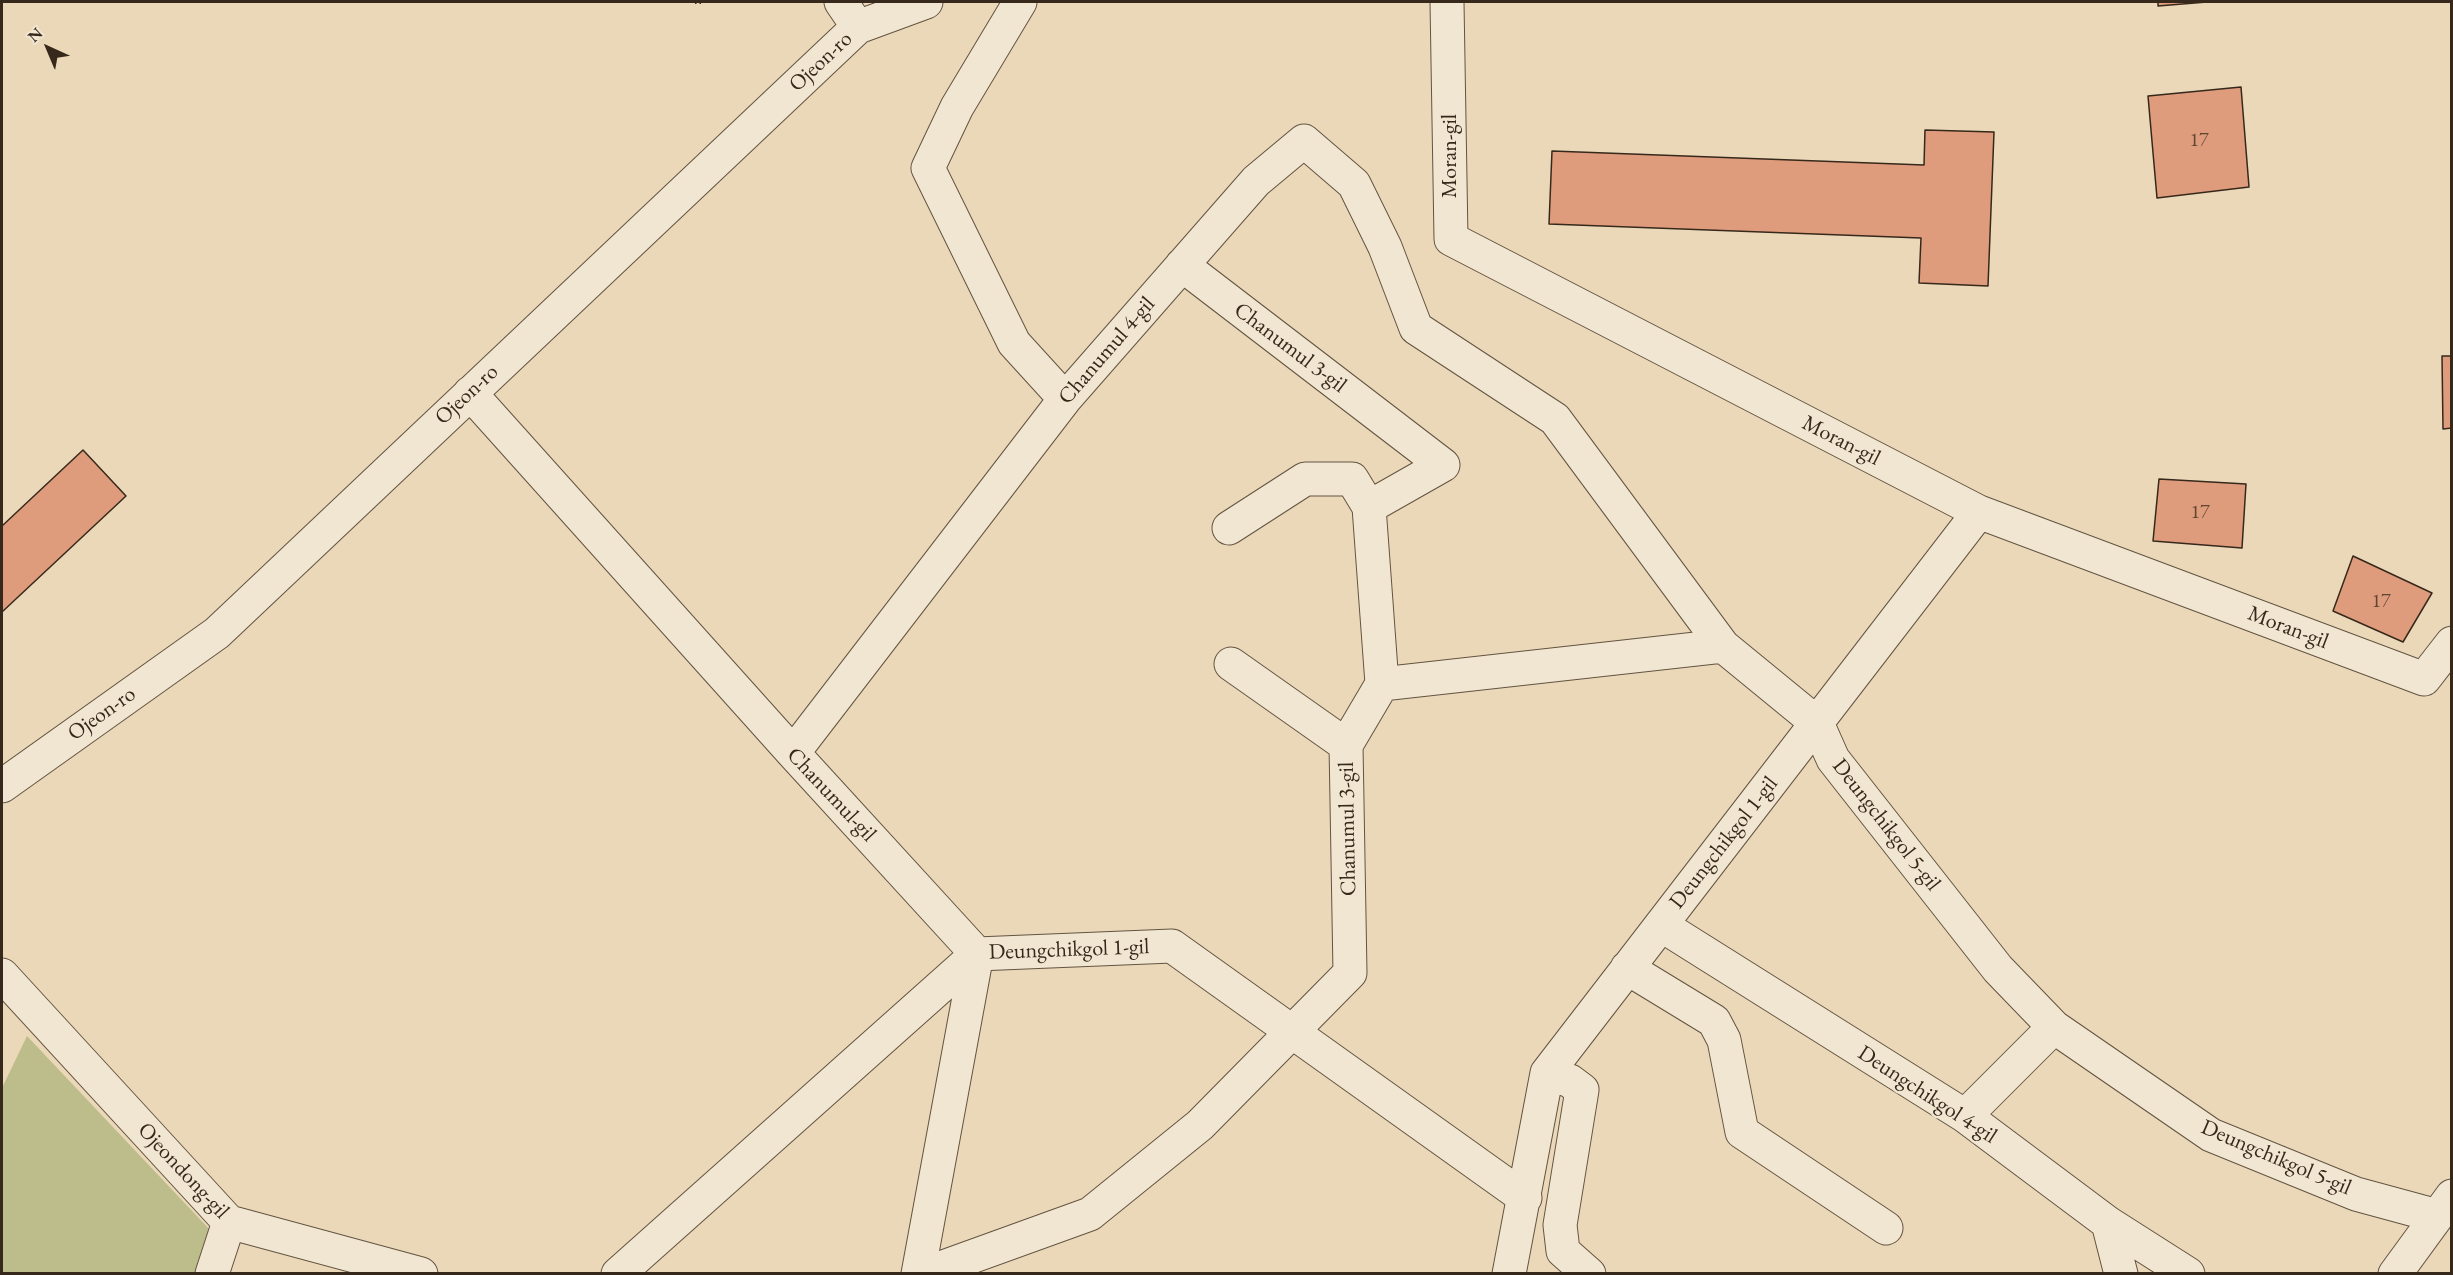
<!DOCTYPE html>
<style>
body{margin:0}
#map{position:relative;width:2453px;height:1275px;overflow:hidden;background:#ead8b8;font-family:"EB Garamond",serif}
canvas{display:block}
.frame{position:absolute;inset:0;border:3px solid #36281b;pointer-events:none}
.north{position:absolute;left:18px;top:18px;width:60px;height:60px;-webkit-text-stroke:4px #f1e6d1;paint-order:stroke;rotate:316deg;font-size:16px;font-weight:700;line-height:24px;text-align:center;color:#36281b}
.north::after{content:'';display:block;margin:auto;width:21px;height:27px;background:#36281b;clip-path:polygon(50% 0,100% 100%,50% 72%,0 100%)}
</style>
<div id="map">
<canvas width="2453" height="1275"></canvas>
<div class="frame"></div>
<div class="north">N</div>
</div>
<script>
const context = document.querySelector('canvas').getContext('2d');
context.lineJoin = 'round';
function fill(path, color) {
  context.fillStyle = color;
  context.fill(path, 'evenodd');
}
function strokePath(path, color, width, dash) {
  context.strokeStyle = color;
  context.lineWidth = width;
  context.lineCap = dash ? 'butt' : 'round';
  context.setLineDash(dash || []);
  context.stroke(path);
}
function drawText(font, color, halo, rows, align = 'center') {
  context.font = font + ' "EB Garamond",serif';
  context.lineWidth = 5;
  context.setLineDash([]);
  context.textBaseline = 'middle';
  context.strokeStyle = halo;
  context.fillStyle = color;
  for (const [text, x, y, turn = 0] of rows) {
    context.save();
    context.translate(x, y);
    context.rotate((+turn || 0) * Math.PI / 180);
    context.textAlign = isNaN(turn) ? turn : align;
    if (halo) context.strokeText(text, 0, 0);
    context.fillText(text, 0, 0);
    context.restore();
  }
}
const green = new Path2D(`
 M27,1036L212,1232L197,1273H2V1088Z`);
const building = new Path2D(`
 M2158,2H2207L2158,6Z
 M2241,87L2249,187L2157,198L2148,96Z
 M1925,130L1994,132L1988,286L1919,283L1921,238L1549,224L1552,151L1924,165Z
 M2442,356H2452V428L2443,429Z
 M83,450L126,496L2,612V526Z
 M2159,479L2246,484L2242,548L2153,541Z
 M2353,556L2432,593L2403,642L2333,611Z`);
const path = new Path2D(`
 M695,2H702`);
const minor = new Path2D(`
 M841,2L858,27
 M1020,2L957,107L928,168L1014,343L1065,399
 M1447,2L1451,239L1979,512L2424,679L2452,643
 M470,393L793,753L977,954L918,1274
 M1229,528L1305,479H1352L1369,507
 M1231,664L1346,745
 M1382,684L1723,646
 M793,753L1065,399L1256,181L1304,141L1354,184L1385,247L1416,328L1555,419L1723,646L1817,723L1833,759L1998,969L2054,1027L2211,1135L2356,1194L2437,1216
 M2,786L217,633L858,27L926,2
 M1661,925L1965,1116L2108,1223L2188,1274
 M1627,968L1714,1021L1724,1040L1742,1132L1886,1228
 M2,975L229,1222L421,1274
 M1547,1073L1570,1081L1582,1090L1560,1225L1563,1251L1589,1274
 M1965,1116L2054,1027
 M2108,1223L2121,1274
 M212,1274L229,1222
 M618,1274L977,954L1172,946L1525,1198
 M924,1274L1090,1214L1200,1125L1350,973L1346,745L1382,684L1369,507L1443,465L1182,265
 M1509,1274L1547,1073L1979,512
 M2395,1274L2452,1196`);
const numberNames = [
 ["17",2199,141],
 ["17",2200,513],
 ["17",2381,602]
];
const streetNames = [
 ["Ojeon-ro",821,62,-43],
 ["Moran-gil",1450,156,-90],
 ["Chanumul 3-gil",1290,348,37],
 ["Chanumul 4-gil",1107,351,-49],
 ["Ojeon-ro",467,395,-43],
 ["Moran-gil",1841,441,27],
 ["Moran-gil",2288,628,21],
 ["Ojeon-ro",102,714,-35],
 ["Chanumul-gil",831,795,47],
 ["Deungchikgol 5-gil",1886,825,52],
 ["Chanumul 3-gil",1348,829,-91],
 ["Deungchikgol 1-gil",1724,843,-52],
 ["Deungchikgol 1-gil",1069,950,-2],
 ["Deungchikgol 4-gil",1927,1095,33],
 ["Deungchikgol 5-gil",2276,1158,23],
 ["Ojeondong-gil",183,1171,47]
];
fill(green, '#bdbd8b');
fill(building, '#df9c7c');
strokePath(building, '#36281b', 1.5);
strokePath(minor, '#635442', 35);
strokePath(path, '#36281b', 4, [1.5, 3]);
strokePath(minor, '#f1e6d1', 33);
drawText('20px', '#604533', null, numberNames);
drawText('22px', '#36281b', '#f1e6d1', streetNames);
</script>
